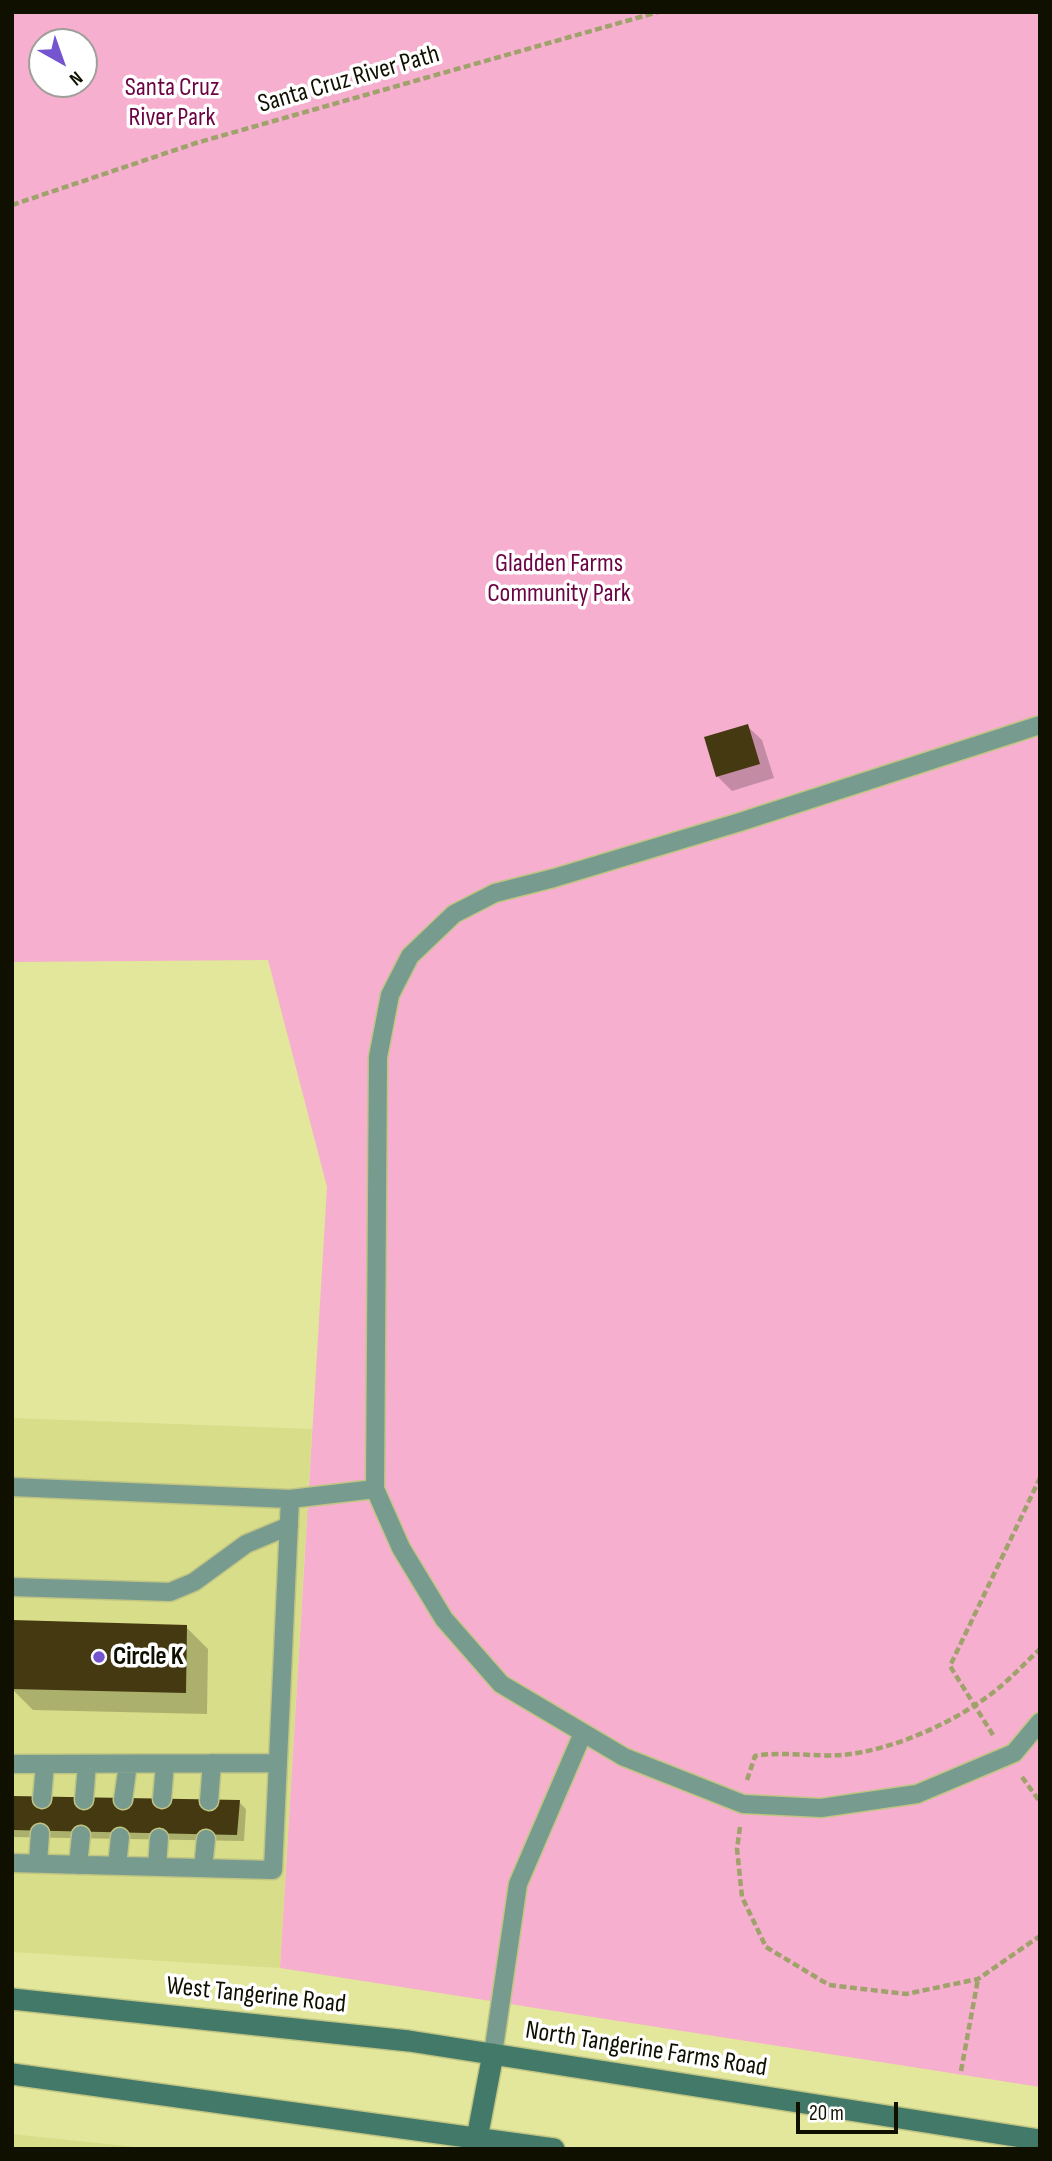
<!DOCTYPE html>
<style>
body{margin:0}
#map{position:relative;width:1052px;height:2161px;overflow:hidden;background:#e2e79c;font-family:"Sofia Sans Condensed",sans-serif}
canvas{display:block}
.frame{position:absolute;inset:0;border:14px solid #101000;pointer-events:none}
.north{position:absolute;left:28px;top:28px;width:70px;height:70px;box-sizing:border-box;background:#fff;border:2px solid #9f9f99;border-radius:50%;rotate:140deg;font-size:19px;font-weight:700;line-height:28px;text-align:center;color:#101000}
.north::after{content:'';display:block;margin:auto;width:24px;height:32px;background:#7555cf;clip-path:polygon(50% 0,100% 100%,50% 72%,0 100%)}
.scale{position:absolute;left:796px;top:2102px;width:102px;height:32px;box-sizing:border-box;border:4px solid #101000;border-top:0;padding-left:9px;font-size:21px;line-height:24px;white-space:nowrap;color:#101000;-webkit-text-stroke:5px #fff;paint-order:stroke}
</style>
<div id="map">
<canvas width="1052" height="2161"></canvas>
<div class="frame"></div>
<div class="north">N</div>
<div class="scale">20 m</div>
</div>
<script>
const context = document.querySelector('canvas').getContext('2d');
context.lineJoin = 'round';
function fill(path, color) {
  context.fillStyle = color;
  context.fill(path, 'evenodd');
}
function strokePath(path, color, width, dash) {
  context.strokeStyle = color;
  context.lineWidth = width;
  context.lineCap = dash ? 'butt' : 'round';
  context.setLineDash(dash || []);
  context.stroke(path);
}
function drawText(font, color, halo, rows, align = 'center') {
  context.font = font + ' "Sofia Sans Condensed",sans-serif';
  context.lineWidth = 7;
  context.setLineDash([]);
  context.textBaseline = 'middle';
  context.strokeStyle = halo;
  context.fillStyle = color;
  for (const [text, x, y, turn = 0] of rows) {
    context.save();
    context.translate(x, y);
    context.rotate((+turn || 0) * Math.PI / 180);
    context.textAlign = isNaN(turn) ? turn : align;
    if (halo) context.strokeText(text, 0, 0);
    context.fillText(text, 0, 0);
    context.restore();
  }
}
const built = new Path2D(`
 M12,1418L312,1429L280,1968L12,1952Z
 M12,2134L154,2149H12Z`);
const green = new Path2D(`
 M12,12H1040V2087L280,1968L327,1187L268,960L12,962ZM42,42H84V84H42Z`);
const shadow = new Path2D(`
 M747,726L762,740L774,778L732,791L717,776Z
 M12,1622L186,1627L208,1649L207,1714L33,1710L12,1689Z
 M12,1797L239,1802L246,1809L244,1841L12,1837Z`);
const building = new Path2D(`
 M748,724L760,764L716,777L704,737Z
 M12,1620L187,1625L186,1693L12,1689Z
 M12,1796L240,1800L237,1835L12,1830Z`);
const path = new Path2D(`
 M12,205L196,143L658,12
 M993,1735L950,1666L1040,1478
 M1022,1777L1040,1802
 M747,1780L755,1756C781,1751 814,1757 841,1755C893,1751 961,1720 1001,1686C1015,1674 1027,1661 1040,1649
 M740,1827L737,1849L742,1897L766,1947L829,1985L906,1994L978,1979L1040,1936
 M961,2071L978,1979`);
const lane = new Path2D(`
 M1040,725L740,822L554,878L495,893L454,914L410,956L390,995L378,1057L375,1489L401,1548L444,1619L501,1684L624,1757L743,1804L821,1808L917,1794L1014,1753L1040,1722
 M12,1487L290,1499L375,1489
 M12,1587L170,1592L194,1582L246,1544L289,1526
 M12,1764L278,1763
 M42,1799L45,1764
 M162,1799L165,1764
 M84,1800L87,1764
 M123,1800L128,1764
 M209,1801L212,1763
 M12,1863L273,1870L290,1499
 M38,1863L40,1833
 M78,1865L81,1835
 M117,1866L120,1837
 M157,1867L159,1838
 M203,1868L206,1839
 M493,2054L518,1884L583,1733`);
const secondary = new Path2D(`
 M12,1999L409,2041L1040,2140
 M12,2074L554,2149
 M475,2149L493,2054`);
const markers = [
 [99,1657,7,"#7555cf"]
];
const streetNames = [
 ["Santa Cruz River Path",349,80,-16],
 ["West Tangerine Road",256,1996,6],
 ["North Tangerine Farms Road",646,2050,9]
];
const parkNames = [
 ["Santa Cruz",172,88],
 ["River Park",172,118],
 ["Gladden Farms",559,564],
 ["Community Park",559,594]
];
const poiNames = [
 ["Circle K",113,1657]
];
fill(built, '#d8dd89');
fill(green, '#f6afce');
fill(shadow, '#0003');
fill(building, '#453912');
strokePath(lane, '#c0c583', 21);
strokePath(secondary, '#c0c583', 24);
strokePath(path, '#9fa26a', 4.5, [7, 3.5]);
strokePath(lane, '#789b8f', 18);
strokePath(secondary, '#427968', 21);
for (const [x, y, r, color] of markers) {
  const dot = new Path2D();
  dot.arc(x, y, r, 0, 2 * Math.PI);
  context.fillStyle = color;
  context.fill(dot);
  strokePath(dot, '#fff', 2.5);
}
drawText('26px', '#101000', '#fff', streetNames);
drawText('26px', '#6c0443', '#fff', parkNames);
drawText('bold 26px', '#101000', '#fff', poiNames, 'left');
</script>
